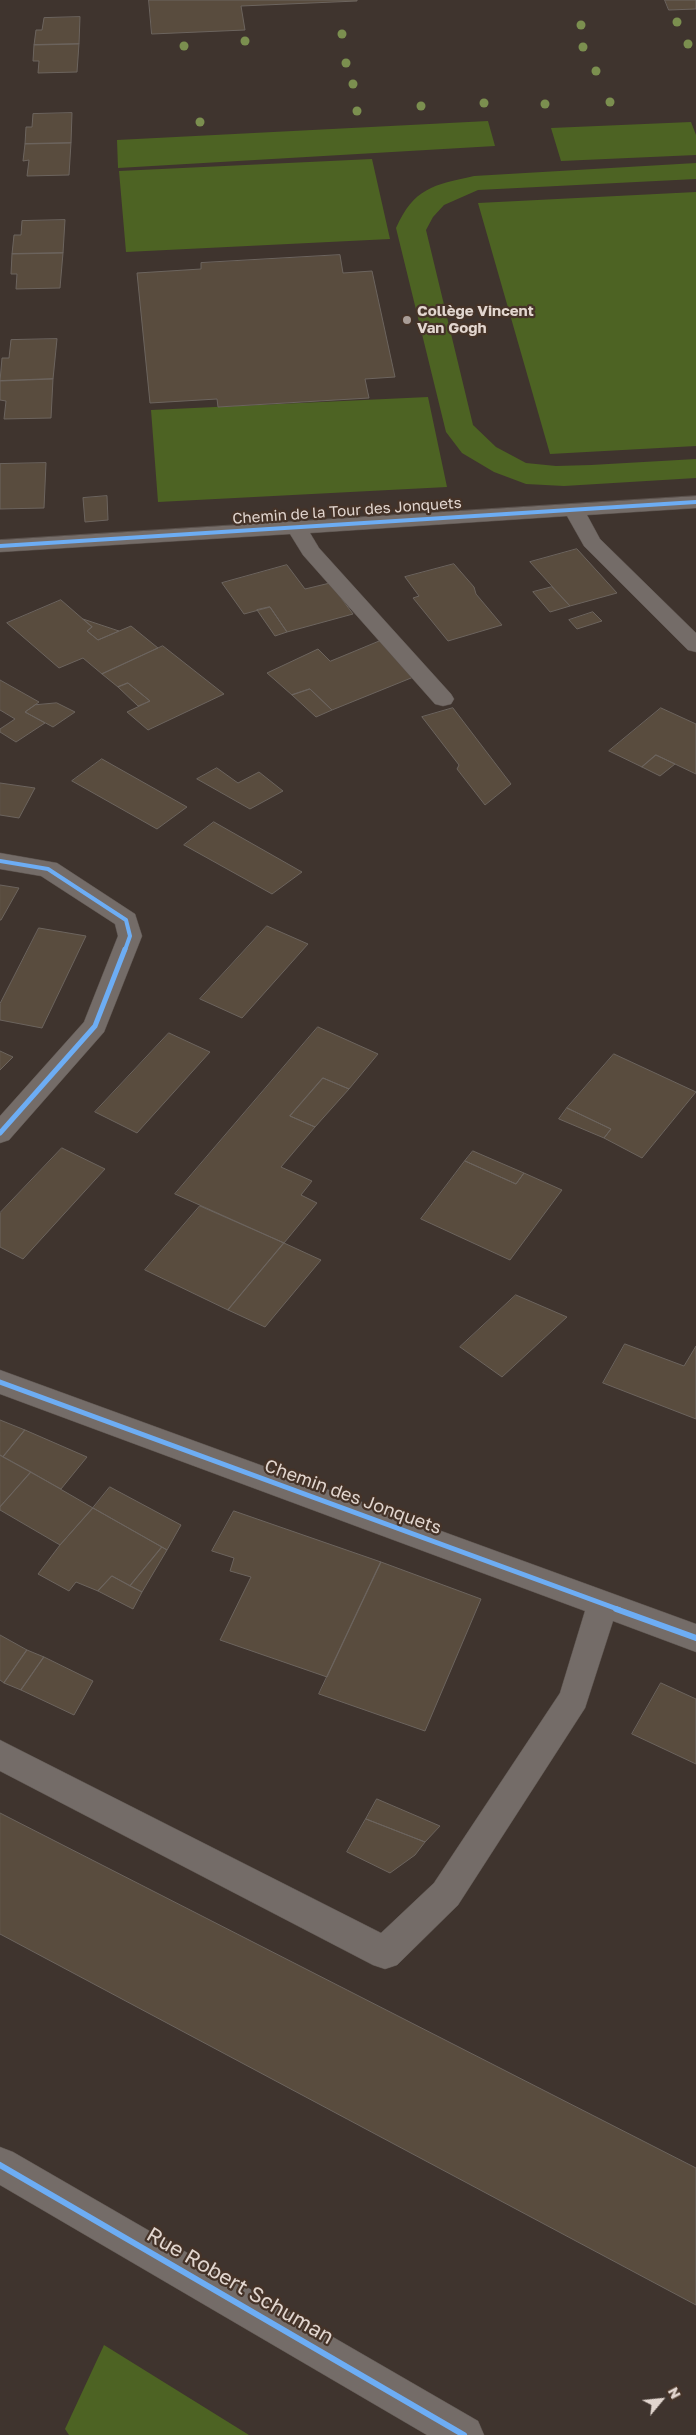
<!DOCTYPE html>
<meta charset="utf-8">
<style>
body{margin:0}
#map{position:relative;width:696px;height:2435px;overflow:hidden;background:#3f342e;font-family:"Golos Text",sans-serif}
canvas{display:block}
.north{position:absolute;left:636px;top:2375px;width:50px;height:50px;-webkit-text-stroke:4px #453328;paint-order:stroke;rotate:62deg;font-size:14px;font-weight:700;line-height:20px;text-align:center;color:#e2d6cf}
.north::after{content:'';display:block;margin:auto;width:18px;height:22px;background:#e2d6cf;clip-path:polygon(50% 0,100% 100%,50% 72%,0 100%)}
</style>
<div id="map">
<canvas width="696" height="2435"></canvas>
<div class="north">N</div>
</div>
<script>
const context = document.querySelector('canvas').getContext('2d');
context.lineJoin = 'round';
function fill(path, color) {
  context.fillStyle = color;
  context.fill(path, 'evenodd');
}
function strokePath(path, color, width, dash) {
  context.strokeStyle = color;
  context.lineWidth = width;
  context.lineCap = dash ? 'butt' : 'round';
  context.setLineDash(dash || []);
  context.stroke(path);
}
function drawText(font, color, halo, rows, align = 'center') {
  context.font = font + ' "Golos Text",sans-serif';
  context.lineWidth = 4.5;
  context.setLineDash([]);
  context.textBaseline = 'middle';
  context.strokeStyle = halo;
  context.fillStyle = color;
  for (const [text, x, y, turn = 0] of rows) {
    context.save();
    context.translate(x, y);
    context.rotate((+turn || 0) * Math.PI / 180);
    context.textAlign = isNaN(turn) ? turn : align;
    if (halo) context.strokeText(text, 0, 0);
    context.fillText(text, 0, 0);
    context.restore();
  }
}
const green = new Path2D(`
 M488,121L495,146L118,168L117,140Z
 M691,122L696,135V155L561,161L551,128Z
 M372,159L390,239L126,252L119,171Z
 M696,163V179L478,190L444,205L433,217L426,230L473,425L496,447L526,463L556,466L591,465L696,459V478L564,486L526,484L494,472L462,453L446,432L396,228C414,188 433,185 474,176Z
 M696,192V446L550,454L478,203Z
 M428,397L447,487L158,502L151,410Z
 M104,2345L249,2435H69L65,2429Z`);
const building = new Path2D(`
 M149,0H357V1L241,6L245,30L152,34Z
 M665,0H696V9L669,10Z
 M80,17L79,44L34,45L36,30H42L44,18Z
 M79,44L77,72L38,73L39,61H33L34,45Z
 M72,113L71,143L25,144L26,127H32L33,114Z
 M71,143L69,175L27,176L29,160L23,161L25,144Z
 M65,220L63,253L12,254L14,235H21L22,221Z
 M63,253L60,288L16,289L17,274H11L12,254Z
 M340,255L343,273L372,271L395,377L365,379L369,398L218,407L217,399L150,403L137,273L201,269V263Z
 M57,339L53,379L0,381L2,358H9L11,340Z
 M53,379L51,418L4,419L6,401L0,400V381Z
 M46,463L44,508L0,509V464Z
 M107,496L108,520L85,522L83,498Z
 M577,549L617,593L570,606L530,562Z
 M454,564L474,587L476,594L502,625L448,641L413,598L419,596L405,577Z
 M287,565L305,589L330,583L353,614L287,632L270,607L244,614L222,583Z
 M552,587L570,606L550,612L533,592Z
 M61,600L92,627L87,631L98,640L131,626L158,648L102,674L83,658L59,668L7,623Z
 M270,607L287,632L275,636L257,610Z
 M593,612L602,621L577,629L569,620Z
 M83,619L119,631L98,640L87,631L92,627Z
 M385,639L416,676L332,710L310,689L292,695L267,673L318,649L330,661Z
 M163,646L224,694L148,730L127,712L150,701L128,683L118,687L102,674Z
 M0,680L39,702L25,712L45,723L16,742L0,732V729L15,719L0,710Z
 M128,683L150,701L138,706L118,687Z
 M310,689L332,710L316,717L292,695Z
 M57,703L75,712L53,727L25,712L35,705Z
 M453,708L511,784L485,805L457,769L459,765L422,717Z
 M661,708L696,724V774L656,755L642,767L609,751Z
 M656,755L675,764L660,776L642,767Z
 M102,759L187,807L157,829L72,781Z
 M217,768L238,783L259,772L283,791L250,809L197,779Z
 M0,783L35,788L19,818L0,815Z
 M214,822L302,872L272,894L184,845Z
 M0,885L19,888L1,920H0Z
 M267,926L308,944L242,1018L200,999Z
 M39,928L86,936L42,1028L0,1020V1004Z
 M318,1027L378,1054L349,1089L323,1078L290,1116L315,1127L281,1167L312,1181L301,1195L317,1203L284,1243L175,1194Z
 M169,1033L210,1052L137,1133L95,1112Z
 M0,1051L13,1057L0,1070Z
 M614,1054L696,1092L642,1158L604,1138L611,1129L567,1108Z
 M323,1078L349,1089L315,1127L290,1116Z
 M567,1108L611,1129L604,1138L559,1119Z
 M62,1148L105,1169L23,1259L0,1247V1213Z
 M473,1151L524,1173L516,1184L465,1161Z
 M465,1161L516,1184L524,1173L562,1190L510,1260L421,1219Z
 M200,1206L284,1243L228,1310L145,1270Z
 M284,1243L321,1260L265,1327L228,1310Z
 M516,1295L567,1317L502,1377L460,1347Z
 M625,1344L684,1366L696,1346V1419L603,1383Z
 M0,1420L25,1430L3,1457L0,1455Z
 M25,1430L87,1457L61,1489L3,1457Z
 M0,1455L31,1472L0,1507Z
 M31,1472L93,1508L60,1545L0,1510V1507Z
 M110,1487L181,1525L167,1550L93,1508Z
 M93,1508L162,1547L130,1586L112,1576L98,1591L76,1582L69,1591L38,1574L60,1545Z
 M234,1511L381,1562L327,1677L220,1640L251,1577L230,1571L234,1558L212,1551Z
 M162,1547L167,1550L142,1592L130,1586Z
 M381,1562L481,1599L425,1731L319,1694Z
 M112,1576L142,1592L133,1609L98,1591Z
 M0,1635L27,1650L4,1683L0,1680Z
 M27,1650L44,1657L21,1690L4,1683Z
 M44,1657L93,1681L74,1715L21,1690Z
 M661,1683L696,1699V1764L632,1734Z
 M377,1799L440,1826L425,1842L366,1819Z
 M0,1813L696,2168V2305L0,1934Z
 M366,1819L425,1842L415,1855L390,1873L347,1852Z`);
const minor = new Path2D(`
 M696,496V508L587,515L600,539L696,633V652L688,650L584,546L567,516L310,533L319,548L451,694L454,699L451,704L443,706L435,704L303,555L290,534L0,552V540Z
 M0,853L57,863L135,914L142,936L104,1032L9,1140L0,1143V1116L84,1022L118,936L115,924L41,876L0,869Z
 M0,1370L696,1624V1652L613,1621L585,1708L458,1905L397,1965L385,1969L373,1965L0,1771V1740L381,1933L434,1883L560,1693L585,1611L0,1394Z
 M0,2147L13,2152L478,2421L484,2435H427L0,2185Z`);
const cyclewayFar2 = new Path2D(`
 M0,546L696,502
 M0,861L48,869L126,920L130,936L125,950`);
const cyclewayFar1 = new Path2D(`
 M0,1133L95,1026L125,949
 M0,1382L620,1610`);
const cycleway = new Path2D(`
 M616,1609L696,1638
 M0,2165L464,2435`);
const trees = [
 [677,22],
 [581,25],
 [342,34],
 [245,41],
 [688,44],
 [184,46],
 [583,47],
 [346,63],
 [596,71],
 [353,84],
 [610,102],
 [484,103],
 [545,104],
 [421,106],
 [357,111],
 [200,122]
];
const markers = [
 [407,320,5,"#a99d97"]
];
const farPoinames = [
 ["Collège Vincent",417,311],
 ["Van Gogh",417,328]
];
const farStreetnames = [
 ["Chemin de la Tour des Jonquets",347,511,-4]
];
const streetNames = [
 ["Chemin des Jonquets",353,1497,20]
];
const nearStreetnames = [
 ["Rue Robert Schuman",240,2286,30]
];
fill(green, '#4d6323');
fill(building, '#594c3e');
strokePath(building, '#6c645e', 1);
strokePath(minor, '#5a514c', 1);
fill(minor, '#746c68');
strokePath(cyclewayFar2, '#6dadf4', 4);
strokePath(cyclewayFar1, '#6dadf4', 5);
strokePath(cycleway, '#6dadf4', 6);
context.fillStyle = '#7b8f4f';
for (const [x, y] of trees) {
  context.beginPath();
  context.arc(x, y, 4.5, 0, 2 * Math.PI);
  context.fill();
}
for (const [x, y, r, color] of markers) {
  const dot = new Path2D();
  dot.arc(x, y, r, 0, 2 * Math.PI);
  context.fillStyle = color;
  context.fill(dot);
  strokePath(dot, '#453328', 2);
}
drawText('bold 15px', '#e2d6cf', '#453328', farPoinames, 'left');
drawText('15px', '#e2d6cf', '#453328', farStreetnames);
drawText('18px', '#e2d6cf', '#453328', streetNames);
drawText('21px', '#e2d6cf', '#453328', nearStreetnames);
</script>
